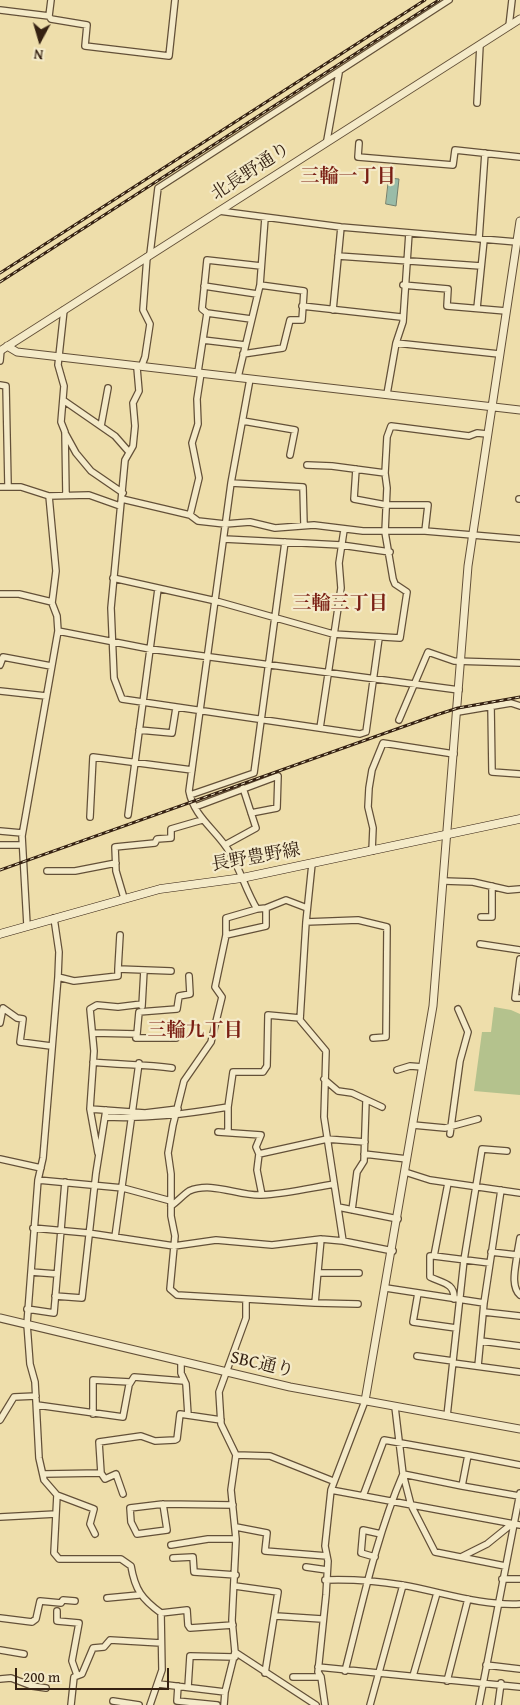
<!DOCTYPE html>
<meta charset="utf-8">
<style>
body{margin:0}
#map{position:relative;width:520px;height:1705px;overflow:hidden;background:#eedeab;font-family:"Gentium Book Plus",serif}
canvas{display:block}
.north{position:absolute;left:15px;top:15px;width:50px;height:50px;-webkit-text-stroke:4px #f4eac8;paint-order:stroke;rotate:186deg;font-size:14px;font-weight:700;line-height:20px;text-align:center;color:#352112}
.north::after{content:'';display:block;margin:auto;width:18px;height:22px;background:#352112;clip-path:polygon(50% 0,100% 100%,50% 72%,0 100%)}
.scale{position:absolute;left:15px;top:1668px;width:154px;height:22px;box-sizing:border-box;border:2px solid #352112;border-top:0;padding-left:6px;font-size:15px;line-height:18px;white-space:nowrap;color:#352112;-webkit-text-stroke:4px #f4eac8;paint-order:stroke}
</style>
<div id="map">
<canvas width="520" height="1705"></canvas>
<div class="north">N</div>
<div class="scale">200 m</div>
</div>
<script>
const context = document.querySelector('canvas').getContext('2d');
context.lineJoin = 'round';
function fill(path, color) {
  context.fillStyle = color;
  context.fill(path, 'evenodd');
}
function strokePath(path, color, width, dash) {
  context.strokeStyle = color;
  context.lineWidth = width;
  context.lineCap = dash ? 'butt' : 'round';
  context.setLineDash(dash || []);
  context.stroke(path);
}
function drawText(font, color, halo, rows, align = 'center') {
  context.font = font + ' "Gentium Book Plus","Noto Serif JP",serif';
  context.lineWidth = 4.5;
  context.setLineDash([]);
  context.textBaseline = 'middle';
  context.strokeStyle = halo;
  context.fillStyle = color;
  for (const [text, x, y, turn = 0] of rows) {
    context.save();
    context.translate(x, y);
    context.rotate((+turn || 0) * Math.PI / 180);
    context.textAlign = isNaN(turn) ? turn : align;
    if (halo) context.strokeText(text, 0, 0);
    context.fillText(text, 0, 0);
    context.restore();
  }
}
const green = new Path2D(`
 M494,1007L511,1010L520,1014V1095L474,1091L482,1032H491Z`);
const water = new Path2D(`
 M389,178L399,179L396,206L386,204Z`);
const minor = new Path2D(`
 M0,10L49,16L51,0
 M49,16L51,19L87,25L85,46L169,56L175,0
 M509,26L512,0
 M477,103L480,45
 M327,140L339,73
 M359,143L358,157L453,165L455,150L520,157
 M219,211L341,227L517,242
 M479,239L485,153
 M150,254L158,188L449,0
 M338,256L481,266
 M147,257L143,310L150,324L145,357L142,365L137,368L139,391L133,403L135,426L133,446L125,460L111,608L114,678L122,699L360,734L366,732L379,638
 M403,285L448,289L447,306L506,311
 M204,286L257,294
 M302,306L401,317
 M477,308L484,240
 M64,310L58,365L64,386L61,422L65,432L66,495
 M333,310L341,227
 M207,313L202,309L207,260L261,266
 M203,340L245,345
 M396,343L499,354
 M243,354L283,348L290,320H302L304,291L260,285
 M0,361L1,350
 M198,372L207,313L251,319
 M238,377L260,285L265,218
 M250,379L231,483L189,791C194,818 218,831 230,853C241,871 246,891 257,909L226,918V935L215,987L222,997L211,1042L184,1081L173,1125L168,1153L171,1174V1216L175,1236L170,1289L177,1295L315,1303L321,1239
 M0,385L6,386L8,485
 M387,394L396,343L403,322L409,233
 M63,400L115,436L129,452
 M243,421L295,430L290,455
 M101,426L108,388
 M65,433L76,453L91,471L123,493
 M307,465L332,466L385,473
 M356,469L354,499L386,505H428L425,531
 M231,483L303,487L304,525
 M0,487H21L49,496L89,495L120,506
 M122,499L190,515L198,521L225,524L250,522L275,528L314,525L363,531H425L520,539
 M519,499H520
 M190,515L199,478L192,443L198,424L197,399L201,373
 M224,539L341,545L390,552
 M113,578L216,601L333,634L400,638L407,592L395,584L393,579L385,532L387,488L385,473L387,437L391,426L469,436L477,433L487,434
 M0,594H19L52,602
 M58,631L150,649L459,690
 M0,665L3,657L51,666
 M0,691L46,696
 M491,706L492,772L520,774
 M458,712L511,703L520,706
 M399,720L428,652L454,661L520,663
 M320,728L341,588L339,563L344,530
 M139,730L172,733L176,708
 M190,795L254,773L285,542
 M195,807L278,776L277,808L251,813
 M128,815L158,589
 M90,817L93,757L192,770
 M0,831L22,833
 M0,845H22
 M225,845L256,828L243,788
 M372,851L373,828L368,807L369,788L372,770L383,743L454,754
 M312,864L306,922L300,1020L326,1051L324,1117L343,1241
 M47,871H75L116,863
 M444,881L473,882L508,890L520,889
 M124,898L116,871L115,847L155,843L157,839L171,838V829L202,820
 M266,908L286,900L307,908
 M481,917H492V886
 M54,918L59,952L58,977L43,1158L38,1180L27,1324L30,1364L35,1382L39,1458L44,1480L57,1495L54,1553L59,1559H121L131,1566C135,1590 142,1599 161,1613L162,1670L150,1705
 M306,922L358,920L387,927L386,1037L373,1038
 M27,925L22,836L58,631L57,616L52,603L56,571L49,496
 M226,935L266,926V908L257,909
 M480,944L520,950
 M520,959L515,998H520
 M118,969L120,935
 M58,977L74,981L118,976V969L171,971
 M142,1004L118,1007L97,1005L90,1009L94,1051L90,1109L145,1113L178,1109
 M142,1006L144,970
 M0,1023L3,1008L17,1018L23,1019L20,1042L51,1046
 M93,1033L137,1034L139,1012L177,1009L179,996L190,994L189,976
 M137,1034L136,1038H176
 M93,1062C119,1065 145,1064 172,1068
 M397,1070L410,1066L423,1067
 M324,1079L338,1091L352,1093L382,1107
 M90,1109L98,1153
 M105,1117C147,1119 186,1114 228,1107
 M413,1125L445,1128L478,1119
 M228,1131V1107L233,1072H263L267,1066L268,1015L300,1018
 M218,1132L261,1135L256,1147L259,1154L257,1170L262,1195
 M450,1134L460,1061L468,1032L458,1009
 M259,1154L327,1139L365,1142
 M364,1154L407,1159
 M0,1159L41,1168
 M405,1172L430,1180L520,1193
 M38,1180L123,1188L171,1201
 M448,1183L434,1256L490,1263
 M171,1206C177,1202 183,1195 189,1191C212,1181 238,1196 261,1195C285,1194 310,1188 334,1184
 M338,1207L398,1219
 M352,1210L357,1172L364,1161L366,1101
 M33,1228L88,1233L174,1246L216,1240L272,1245L321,1239L343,1241L393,1251
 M115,1237L139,1063
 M520,1238L517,1255H520
 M491,1252L517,1255C516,1266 510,1286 520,1295
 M434,1256H430V1277C442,1283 455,1283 454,1299
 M31,1272L57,1274
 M319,1273H359
 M386,1288L484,1303
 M418,1293L413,1322L456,1328
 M55,1296L82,1298L96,1173L106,1110
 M315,1303L358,1304
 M27,1309L54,1313L65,1182
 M484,1312L520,1316
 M481,1341L520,1346
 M417,1356L453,1361
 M181,1361V1373L186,1384L188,1415
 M453,1363L520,1372
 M478,1366L484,1303L501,1190
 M37,1405L123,1417L129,1385L134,1377L184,1381
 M395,1407L403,1474L411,1505L435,1552L505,1566
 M93,1414V1380L130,1382
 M447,1416L464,1260L482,1149L507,1151
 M0,1420L14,1397L36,1396
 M236,1455L270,1456L333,1481
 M101,1473L99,1442L141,1436L155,1441L175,1440L177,1439L180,1414L221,1420
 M44,1474L101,1473L105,1479L116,1474L123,1494
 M403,1474L462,1486
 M331,1490L520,1525
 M57,1495L94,1509L90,1524L95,1534
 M363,1496L384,1440L468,1455
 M519,1496L462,1486L468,1455L520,1465
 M163,1504L167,1530L137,1534L131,1522L130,1508L163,1504L233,1505
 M0,1517L56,1514
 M236,1527L267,1533L265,1551L327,1556
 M171,1545L208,1539H236
 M375,1557L361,1553L363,1530L381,1534
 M461,1557L487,1544L513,1523
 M173,1558L193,1557L194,1572L236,1575
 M306,1567L327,1570
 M502,1579H520
 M325,1580C352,1579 377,1581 402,1585C442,1592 480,1606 520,1604
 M235,1586L278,1592L265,1673
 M107,1598L139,1595
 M57,1611V1621L79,1623L72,1661L77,1675
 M161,1613L187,1610L188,1625L190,1628L233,1625
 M276,1616L322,1619
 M0,1618L32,1622L36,1619L40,1601L61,1603L63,1600L75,1601
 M0,1650L24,1654
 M235,1652L316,1705
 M486,1665L520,1669
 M318,1667L520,1687
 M345,1671C362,1605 376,1537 403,1474
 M413,1676L437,1593
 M293,1677H321
 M0,1679L11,1678L32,1686L46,1688
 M447,1681L468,1599
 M159,1684L225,1692
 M178,1686L177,1701L217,1705
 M188,1687L190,1656L235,1657
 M113,1701L139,1705
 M71,1705L74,1677L82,1674L93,1648L104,1647L110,1640L161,1643
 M224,1705L225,1692L235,1652L232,1620L236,1539L231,1490L236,1455L221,1424L219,1392L246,1318V1301
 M325,1705L321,1677L318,1672L326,1595L328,1561L325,1546L331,1490L365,1401
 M370,1705L403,1585
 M479,1705L520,1493
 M498,1705L501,1683`);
const tertiary = new Path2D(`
 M7,346L17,352L520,410
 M0,351L520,19
 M0,1318L290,1387L520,1429
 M365,1401L433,1006L468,566L520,221`);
const secondary = new Path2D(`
 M0,934L160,889L242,878L520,819`);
const rail = new Path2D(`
 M0,273L425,0
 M0,282L439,0
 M0,870L436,715L458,708L520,697`);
const streetNames = [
 ["北長野通り",251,172,-33],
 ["長野豊野線",256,858,-10],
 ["SBC通り",262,1365,13]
];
const neighbourhoodNames = [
 ["三輪一丁目",348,177],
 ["三輪三丁目",340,604],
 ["三輪九丁目",195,1031]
];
fill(green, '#b4c28d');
fill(water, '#99bca8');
strokePath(water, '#717e6c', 1);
strokePath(minor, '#635038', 8);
strokePath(tertiary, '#635038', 9);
strokePath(secondary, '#352112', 9);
strokePath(minor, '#f4eac8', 5.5);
strokePath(tertiary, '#f4eac8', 7);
strokePath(secondary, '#f4eac8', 8);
strokePath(rail, '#352112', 3);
strokePath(rail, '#f4eac8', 1, [4]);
drawText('18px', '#352112', '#f4eac8', streetNames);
drawText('bold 19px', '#7a1f14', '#f4eac8', neighbourhoodNames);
</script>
